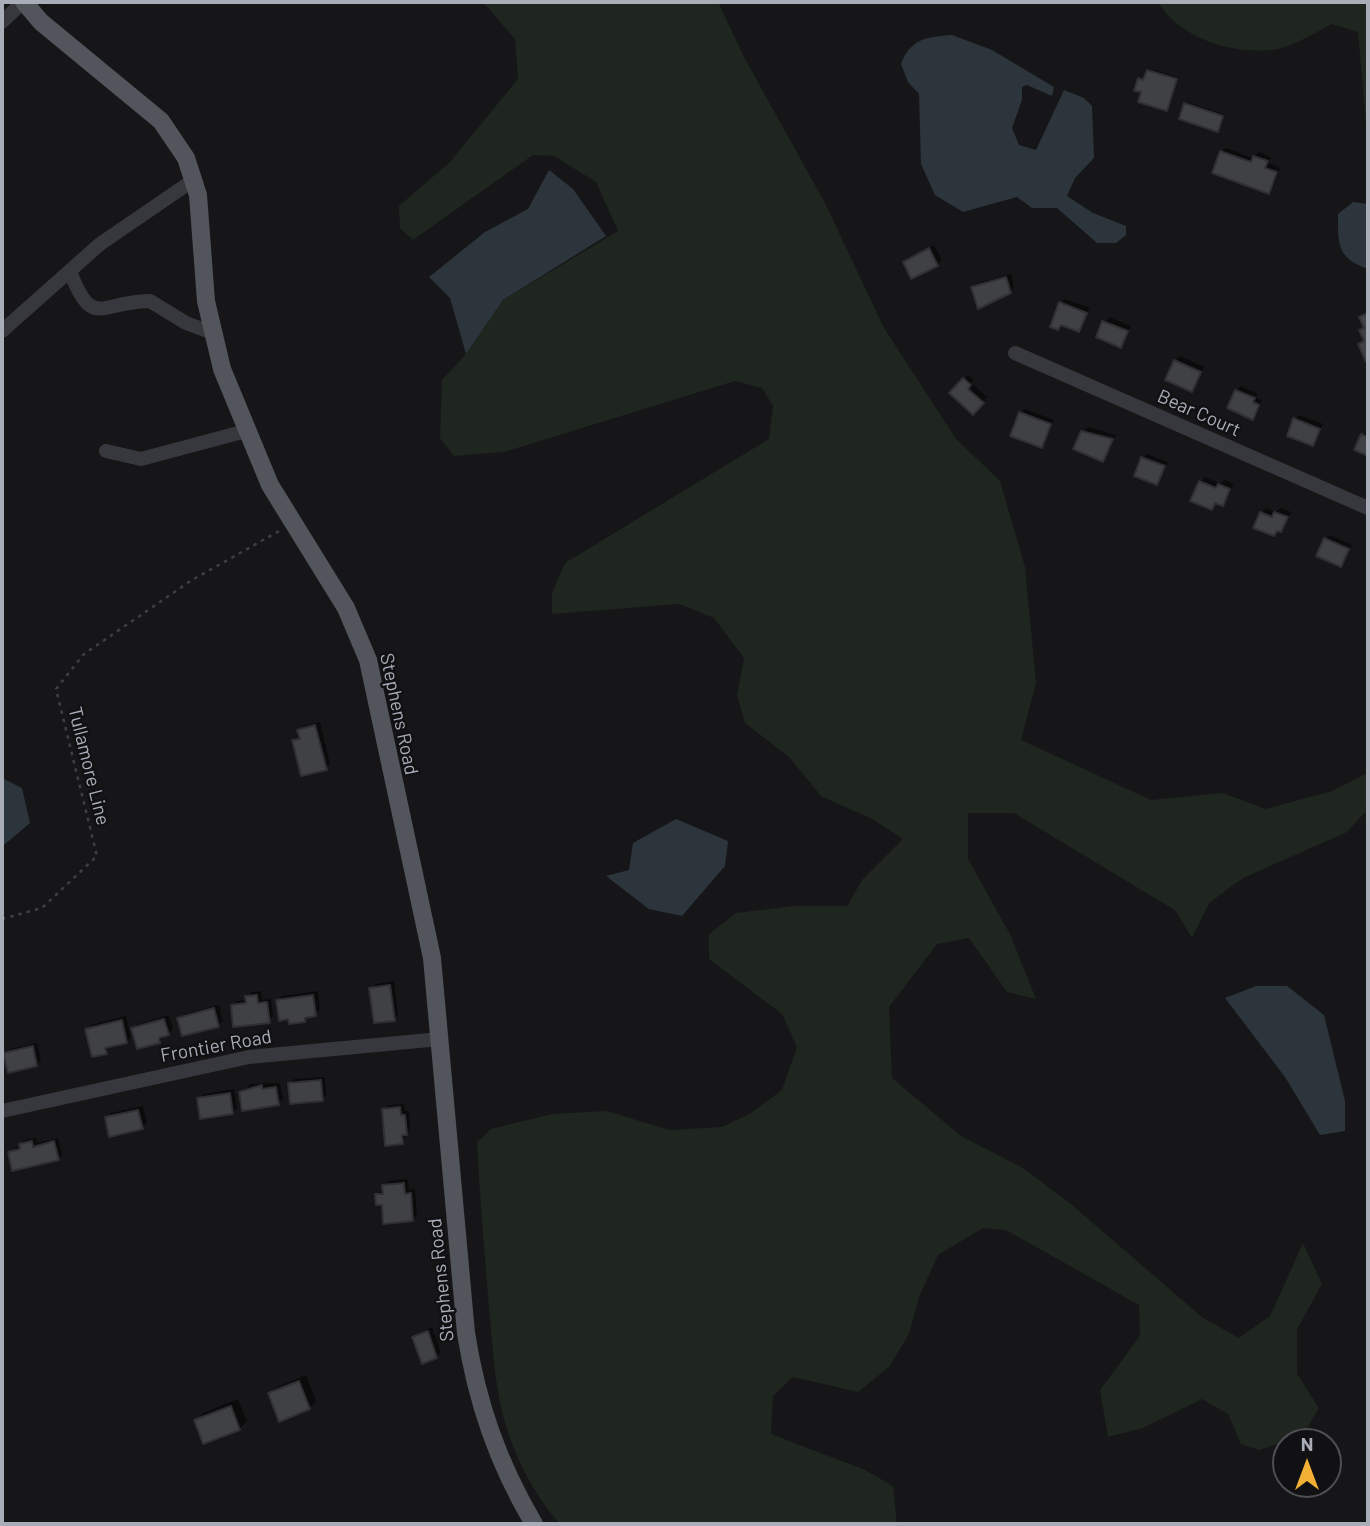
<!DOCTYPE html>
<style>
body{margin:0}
#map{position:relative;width:1370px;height:1526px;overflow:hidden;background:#161618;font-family:Barlow,sans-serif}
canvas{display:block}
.frame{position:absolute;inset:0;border:4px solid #a8adb8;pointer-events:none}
.north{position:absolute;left:1272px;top:1428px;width:70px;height:70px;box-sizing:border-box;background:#111113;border:2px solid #4d4f55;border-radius:50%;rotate:0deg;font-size:19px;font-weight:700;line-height:28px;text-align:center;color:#a8adb8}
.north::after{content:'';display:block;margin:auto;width:24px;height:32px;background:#f2b134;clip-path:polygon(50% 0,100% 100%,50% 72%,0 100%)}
</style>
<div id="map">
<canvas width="1370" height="1526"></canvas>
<div class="frame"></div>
<div class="north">N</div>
</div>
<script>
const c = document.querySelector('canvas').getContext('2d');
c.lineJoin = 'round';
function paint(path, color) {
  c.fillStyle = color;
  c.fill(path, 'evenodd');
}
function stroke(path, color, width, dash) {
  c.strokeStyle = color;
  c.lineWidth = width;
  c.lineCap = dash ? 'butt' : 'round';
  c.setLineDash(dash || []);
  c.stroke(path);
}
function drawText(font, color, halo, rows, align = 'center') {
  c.font = font + ' Barlow,sans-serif';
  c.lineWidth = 5;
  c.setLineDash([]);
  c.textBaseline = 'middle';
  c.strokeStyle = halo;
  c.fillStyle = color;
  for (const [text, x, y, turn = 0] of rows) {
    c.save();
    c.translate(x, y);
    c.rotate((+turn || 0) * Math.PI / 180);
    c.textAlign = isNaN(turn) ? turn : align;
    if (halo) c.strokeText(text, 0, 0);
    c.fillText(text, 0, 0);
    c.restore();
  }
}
paint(new Path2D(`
 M483,2H718L744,57L825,203L884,328L956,439L1000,481L1025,567L1036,683L1021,740L1151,800L1222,793L1266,809L1332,791L1368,773V809L1347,832L1243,878L1209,903L1192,938L1176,911L1014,813H968V859L1010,934L1036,999L1007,992L969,938L937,944L889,1007L892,1078L961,1136L1023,1168L1072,1205L1203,1318L1239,1338L1270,1316L1303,1243L1322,1284L1297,1329V1374L1319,1408L1303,1435L1259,1450L1241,1444L1228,1414L1202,1399L1143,1428L1108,1437L1100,1390L1140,1336L1139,1305L1006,1230L983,1228L938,1255L919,1297L909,1334L889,1367L858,1392L793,1377L773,1396L771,1434L865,1470L893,1486L897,1524H560C535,1497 512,1452 503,1415C495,1384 493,1351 490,1319C485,1260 480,1201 477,1142L491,1129L552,1114L607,1111L669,1130L722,1127L751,1113L782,1090L797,1047L782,1014L709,959V934L736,913L795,906H847L862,880L903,839L872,819L821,796L789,757L745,723L737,695L744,658L714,618L679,604L552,614V593L565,563L769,439L773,406L762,388L735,381L504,452L454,456L440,438L442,380L466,354L503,300L618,231L596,182L554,156L533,155L413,240L400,228L399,206L450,162L518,79L515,39Z
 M1158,2H1368V147L1358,32L1332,24C1316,32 1296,45 1278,49C1236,56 1179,39 1158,2Z`), '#1e261f');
paint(new Path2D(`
 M952,35L992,50L1054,87L1052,96L1027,85L1022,87V100L1012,128L1019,145L1036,150L1064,90L1084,98L1092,106L1094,158L1075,178L1067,196L1093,213L1126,226V235L1116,243H1097L1057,208H1032L1017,197L963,212L935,195L921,164L919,94L908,82L901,64C911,38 927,37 952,35Z
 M549,170L573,189L606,236L503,300L466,354L450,298L429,277L485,232L528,209Z
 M1353,202L1368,204V269C1337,258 1338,245 1338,214Z
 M2,778L22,788L30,823L4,845L2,844Z
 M676,819L728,841L725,866L682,916L649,909L606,876L629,870L633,843Z
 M1256,986H1287L1324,1015L1345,1101V1131L1320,1135L1285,1077L1225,998Z`), '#2c353c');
paint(new Path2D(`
 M1150,69L1177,77L1168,107L1139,79H1146Z
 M1187,102L1224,114L1219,129L1185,104Z
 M1226,148L1253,158L1259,152L1271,157L1269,163L1280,168L1273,187L1268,192L1221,152Z
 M934,245L942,260L937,264L905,262Z
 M1011,274L1014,287L1009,292L973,287L978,283Z
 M1065,299L1090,308L1078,330L1063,324L1058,328L1061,303Z
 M1109,317L1131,326L1121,346L1098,336Z
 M1180,356L1204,367L1192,390L1175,361Z
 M968,375L974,380L971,383L987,397L973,412L952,393Z
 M1241,386L1258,394L1256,398L1262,400L1252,418L1237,391Z
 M1025,409L1054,420L1042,446L1021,413Z
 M1299,415L1323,424L1313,444L1295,419Z
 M1088,427L1116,435L1103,460L1083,432Z
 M1367,430L1368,431V454L1356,449Z
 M1147,454L1168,462L1157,483L1143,458Z
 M1205,477L1221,484L1224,480L1234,484L1223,504L1217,502L1212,508L1200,482Z
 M1266,508L1276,512L1281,508L1291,512L1285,526L1274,534L1261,513Z
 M1330,535L1352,545L1340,565L1325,539Z
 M320,722L330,764L326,768L294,741L301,736L299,730L304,726Z
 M394,981L398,1015L394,1019L371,988L376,984Z
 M261,991L262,1000L271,998L273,1016L269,1021L233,1005L237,1001L247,1000L251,992Z
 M318,991L320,1010L304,1020L278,1001L282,996Z
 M219,1005L223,1021L218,1025L179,1018L184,1014Z
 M169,1015L173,1029L159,1042L133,1028L138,1024Z
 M126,1016L131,1037L126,1042L110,1045L106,1052L87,1029L91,1025Z
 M37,1043L41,1060L37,1065L5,1054L10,1049Z
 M325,1077L326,1095L322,1099L290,1084L294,1079Z
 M280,1083L283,1099L278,1103L241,1092L251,1084Z
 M234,1089L237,1108L232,1112L199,1099L204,1094Z
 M404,1104L405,1111H409L410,1129L402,1142L384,1110L388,1105Z
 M143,1106L147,1123L142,1127L107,1118L111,1113Z
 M36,1138L37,1143L58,1138L62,1154L58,1159L10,1153L25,1140Z
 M408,1179L409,1190L415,1189L417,1215L412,1220L383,1203L377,1195L384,1190L388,1181Z
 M432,1327L441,1352L436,1356L414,1337Z
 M306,1375L316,1401L309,1408L270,1394L277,1387Z
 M238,1399L247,1421L239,1429L196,1420L203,1413Z`), '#0007');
const building = new Path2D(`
 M1147,70L1177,79L1167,111L1138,102L1141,92L1134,91L1138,78L1143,80Z
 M1184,103L1223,116L1218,132L1179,119Z
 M1220,151L1251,162L1253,156L1268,161L1265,168L1277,172L1269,194L1212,173Z
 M929,248L938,266L911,279L903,262Z
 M1006,277L1011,293L978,309L971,287Z
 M1059,302L1087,313L1079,332L1061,325L1058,330L1050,327Z
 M1368,313V361L1366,362L1358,344L1364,341L1359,330L1364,328L1359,317Z
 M1102,321L1128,331L1121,348L1096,337Z
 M1174,360L1201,372L1192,392L1165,380Z
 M963,378L971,385L968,389L984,403L973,415L949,393Z
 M1235,390L1255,398L1253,402L1259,405L1253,420L1227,408Z
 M1019,412L1051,424L1042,448L1010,436Z
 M1293,418L1320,429L1313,446L1287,436Z
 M1081,431L1113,439L1103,462L1073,449Z
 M1361,434L1368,437V456L1354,450Z
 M1141,457L1165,466L1157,485L1134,476Z
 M1199,481L1216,488L1218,484L1230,489L1223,506L1215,503L1212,510L1190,501Z
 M1260,512L1272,517L1274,512L1288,517L1281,532L1277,531L1274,536L1253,528Z
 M1324,538L1349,549L1341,567L1316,556Z
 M315,725L327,770L301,776L292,740L300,739L297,730Z
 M390,985L395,1021L374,1023L369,988Z
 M257,995L258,1003L267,1002L270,1023L233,1027L231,1005L246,1003L245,996Z
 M313,995L316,1016L305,1018V1022L289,1024L288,1019L279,1021L276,1000Z
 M214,1008L219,1027L182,1036L177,1018Z
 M164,1019L169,1035L159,1038L160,1043L137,1049L131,1028Z
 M122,1020L127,1043L105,1048L107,1054L92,1057L85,1029Z
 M33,1046L37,1066L8,1073L3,1053Z
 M321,1080L323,1101L290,1104L288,1083Z
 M262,1085V1089L276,1087L279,1105L242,1111L239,1092Z
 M230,1093L233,1114L200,1119L197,1098Z
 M400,1107L401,1115H405L407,1135H402L403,1144L385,1146L382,1109Z
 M138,1110L143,1129L109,1137L105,1117Z
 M32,1141L33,1147L54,1141L59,1160L12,1171L8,1152L20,1149L19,1144Z
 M404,1183L405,1194L411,1193L413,1221L383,1224L382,1205H376L375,1194H383L382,1185Z
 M428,1331L437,1358L422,1364L412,1337Z
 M299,1381L310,1409L279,1422L268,1393Z
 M231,1406L240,1430L203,1444L194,1420Z`);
paint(building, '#404145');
stroke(building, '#303034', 2);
stroke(new Path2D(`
 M2,919L42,908L97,856L56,689L84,654L192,580L281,530`), '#3d3f44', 2.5, [3.5, 5]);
stroke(new Path2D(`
 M2,22L23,2
 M70,271C92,331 102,301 150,301L186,323L213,333
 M2,331L100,244L195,179
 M1015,353L1368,508
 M106,451L141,459L246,431
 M2,1111L249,1057L440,1039`), '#37383d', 14);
stroke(new Path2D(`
 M24,2L41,22L161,121L186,158L198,195L206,301L222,369L270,485L346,608L368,660L432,958L466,1333C477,1403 498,1463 534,1524`), '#53555c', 18);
drawText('19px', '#a8adb8', '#111113', [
 ["Bear Court",1199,413,24],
 ["Stephens Road",399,714,78],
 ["Tullamore Line",89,766,76],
 ["Frontier Road",216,1046,-10],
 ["Stephens Road",441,1280,-96]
]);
</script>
